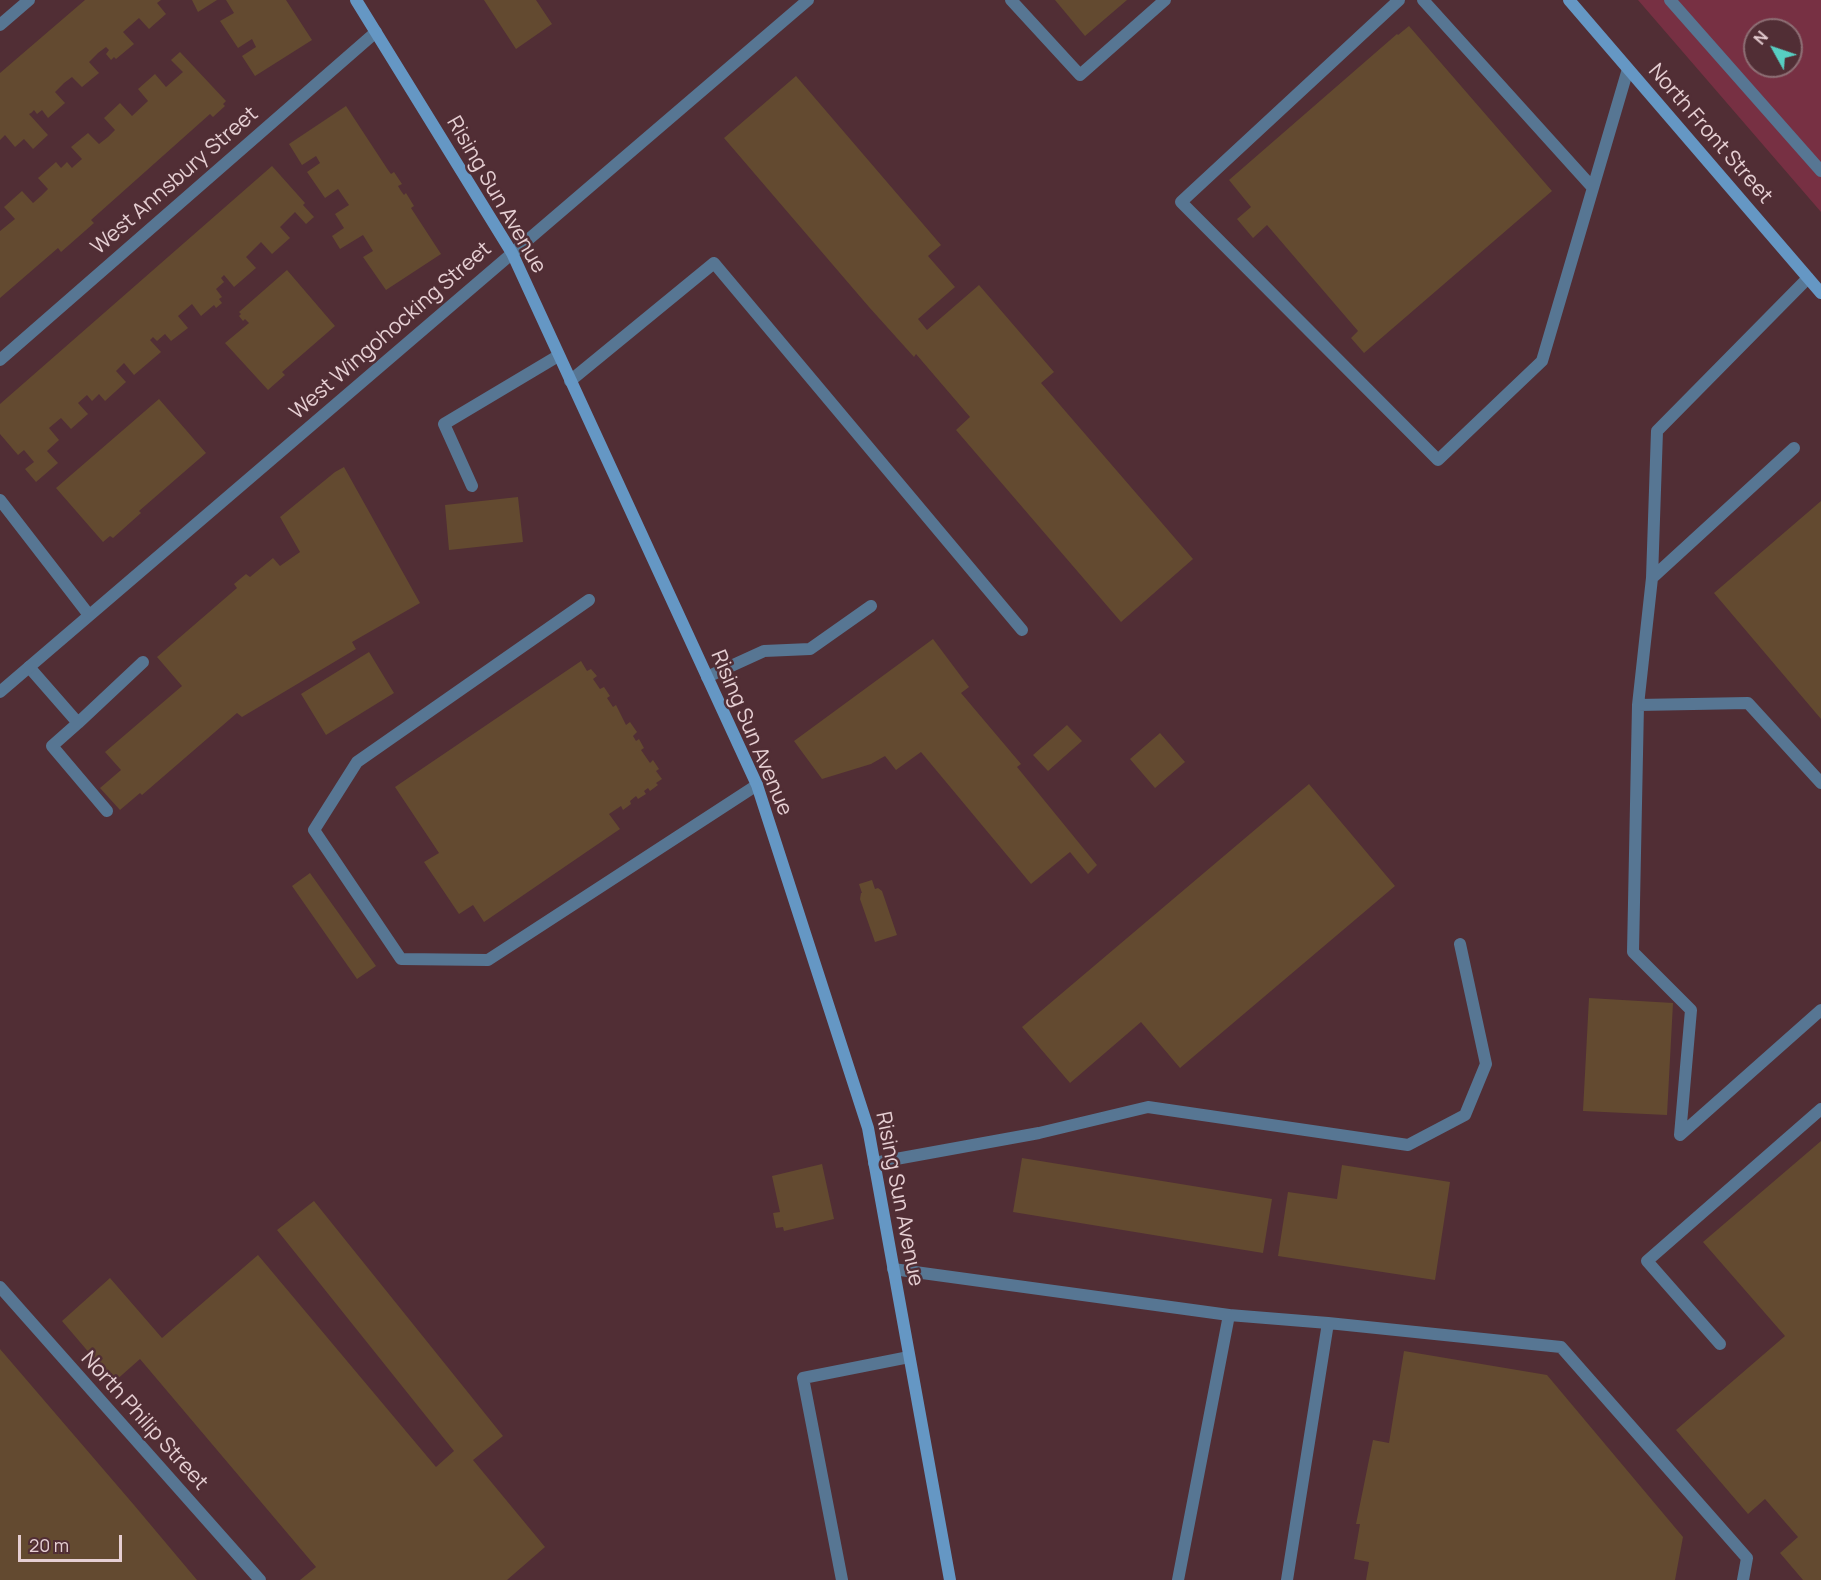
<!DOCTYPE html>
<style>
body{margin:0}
#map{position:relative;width:1821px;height:1580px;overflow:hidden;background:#512e35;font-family:Manrope,sans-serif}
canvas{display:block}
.north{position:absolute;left:1743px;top:18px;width:60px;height:60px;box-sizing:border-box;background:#512e35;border:2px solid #8d6e74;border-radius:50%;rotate:310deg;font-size:16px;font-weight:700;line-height:24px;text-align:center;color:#e6cfd3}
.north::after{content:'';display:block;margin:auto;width:21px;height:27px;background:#57cec2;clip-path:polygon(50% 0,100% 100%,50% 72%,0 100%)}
.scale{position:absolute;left:18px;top:1535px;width:104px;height:27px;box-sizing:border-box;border:3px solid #e6cfd3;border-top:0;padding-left:8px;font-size:18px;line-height:21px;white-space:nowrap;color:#e6cfd3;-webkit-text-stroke:4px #512e35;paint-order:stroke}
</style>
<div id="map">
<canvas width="1821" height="1580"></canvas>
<div class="north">N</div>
<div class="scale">20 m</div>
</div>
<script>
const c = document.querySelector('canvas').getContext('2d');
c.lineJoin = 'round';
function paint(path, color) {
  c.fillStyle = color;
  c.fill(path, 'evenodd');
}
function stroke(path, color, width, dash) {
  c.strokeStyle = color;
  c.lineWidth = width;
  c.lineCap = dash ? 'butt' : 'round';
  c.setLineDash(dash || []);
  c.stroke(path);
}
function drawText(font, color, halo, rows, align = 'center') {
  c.font = font + ' Manrope,sans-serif';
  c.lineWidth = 5;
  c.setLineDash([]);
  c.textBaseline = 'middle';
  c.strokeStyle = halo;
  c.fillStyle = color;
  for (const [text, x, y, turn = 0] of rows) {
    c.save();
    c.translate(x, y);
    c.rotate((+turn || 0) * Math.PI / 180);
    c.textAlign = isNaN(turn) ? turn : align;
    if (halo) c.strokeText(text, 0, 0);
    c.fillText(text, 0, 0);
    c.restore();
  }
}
paint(new Path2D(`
 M1638,0H1821V212ZM1755,30H1791V66H1755Z`), '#773043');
paint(new Path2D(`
 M85,0H161L157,3L166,14L149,29L139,18L123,32L134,44L116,59L114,57L111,60L106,54L109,50L106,47L98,53L89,62L99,73L82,87L72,77L64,83L55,92L65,103L48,118L42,110L37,114L34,110L31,113L29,114L48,135L33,149L24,139L15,147L5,135L0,140V73Z
 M192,0H217L198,12Z
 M226,0H286L312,40L255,76L242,56L256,47L252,39L238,48L220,21L234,13Z
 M484,0H536L552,24L516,49Z
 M1055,0H1127L1085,36Z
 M1409,26L1552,191L1364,353L1351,338L1358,331L1267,225L1253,238L1237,219L1251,207L1229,180L1397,34L1398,35Z
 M180,52L226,101L223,104L225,106L213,117L210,114L91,220L94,223L61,252L58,248L0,298V231L15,219L4,207L22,191L33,203L41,196L48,189L38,178L56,162L61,168L67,162L72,168L74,166L82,159L71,147L88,133L99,144L108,137L115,130L104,118L120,103L132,116L148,101L138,89L155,74L166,87L183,72L171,60Z
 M796,76L941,245L928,256L955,287L918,319L927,330L979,285L1054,372L1041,383L1193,559L1121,622L956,430L970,417L916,354L914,357L869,307L724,138Z
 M346,106L388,170L391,174L394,172L402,184L398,186L401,191L404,195L406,193L414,206L411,208L441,254L386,290L363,257L373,251L363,235L340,249L332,236L344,228L335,214L349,205L338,189L325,198L307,172L320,163L316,156L302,165L289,144Z
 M272,166L305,203L303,205L314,217L306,224L295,212L280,227L290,238L272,254L261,242L246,257L256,268L234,287L224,275L221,278L224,282L216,289L222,297L219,299L222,303L216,308L214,305L201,316L192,304L178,316L188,328L171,341L165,334L157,341L153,337L150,340L161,352L134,375L124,363L116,371L126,382L105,401L99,394L92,401L87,395L78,403L88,414L80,421L71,429L61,418L49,428L59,440L47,451L58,463L36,482L25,469L34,462L24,450L18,455L0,434V404Z
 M287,270L335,326L282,372L285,375L268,390L225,343L249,323L245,319L243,321L239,316L241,314L239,312Z
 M159,399L206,453L139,511L141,513L113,538L110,536L103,542L56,488Z
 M344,467L420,603L352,642L356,649L242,717L237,713L142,795L140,793L120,810L100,788L121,770L105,752L182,686L157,657L237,588L234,584L246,574L250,577L273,558L280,566L300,552L280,517L335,472Z
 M518,497L523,542L449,550L445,505Z
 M1821,501V719L1714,593Z
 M933,639L969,687L961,693L1021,764L1017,767L1097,865L1088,874L1070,852L1031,884L921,752L896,770L885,756L871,764L822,779L794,741Z
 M369,652L394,693L326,735L301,694Z
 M581,661L587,671L591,669L597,676L593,679L600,689L604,687L610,696L607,698L613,707L616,705L626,725L630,722L637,732L633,736L636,741L639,739L644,748L641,750L650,763L653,760L659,769L656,771L662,779L656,783L658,785L650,791L648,788L644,791L646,794L638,799L636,796L630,801L631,804L623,810L621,806L609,814L620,829L484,922L473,905L459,914L424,862L439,853L395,787Z
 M1067,725L1082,741L1048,771L1033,755Z
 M1160,733L1185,762L1155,788L1130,759Z
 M1309,784L1395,886L1180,1068L1141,1022L1070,1083L1022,1027Z
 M310,873L376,966L357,979L292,886Z
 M872,880L875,889L878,888L882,891L897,935L875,942L860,899L861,893H862L859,884Z
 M1589,998L1673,1003L1667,1115L1583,1111Z
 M1821,1141V1580H1803L1780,1553L1798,1537L1765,1499L1748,1514L1676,1430L1785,1336L1703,1242Z
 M1022,1158L1272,1199L1263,1253L1013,1212Z
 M822,1164L834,1219L784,1231L783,1227L776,1228L773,1213L780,1212L772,1176Z
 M1342,1165L1450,1182L1435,1280L1278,1256L1288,1192L1337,1199Z
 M314,1201L503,1436L473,1460L545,1547L507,1580H300L316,1567L140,1359L114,1382L62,1321L110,1278L162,1338L258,1255L436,1467L454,1451L277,1230Z
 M0,1349L134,1505L197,1580H0Z
 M1404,1351L1547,1375L1683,1537L1675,1580H1366L1369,1562L1354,1559L1360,1524H1356L1373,1440L1389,1443Z`), '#634a30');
stroke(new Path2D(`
 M1011,0L1080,75L1165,0
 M1399,0L1181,202L1438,460L1542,361L1628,69
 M1423,0L1593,188
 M1670,0L1821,171
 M1808,278L1657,431L1652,578L1638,705L1633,952L1691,1010L1680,1135L1821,1010
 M570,381L714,263L1022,630
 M472,486L444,424L558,356
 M1652,578L1794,448
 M589,600L357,762L314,830L401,959L488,960L757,785
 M29,667L78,723L143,662
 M707,677L764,651L810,649L871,606
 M1638,705L1748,703L1821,783
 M78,723L52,746L107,811
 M874,1163L1039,1133L1148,1107L1408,1145L1465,1115L1486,1064L1460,944
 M893,1269L1229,1315L1328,1323L1287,1580
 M0,1287L260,1580
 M1328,1323L1561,1347L1747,1558L1743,1580
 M1720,1344L1647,1261L1821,1109
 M842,1580L803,1378L909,1357
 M1178,1580L1229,1315`), '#577693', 12);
stroke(new Path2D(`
 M0,25L29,0
 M0,360L376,32
 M0,500L89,615
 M0,692L808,0`), '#577693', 12);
stroke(new Path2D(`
 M356,0L512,253L757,785L868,1128L950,1580
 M1569,0L1821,293`), '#6597c4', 12);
drawText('21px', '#e6cfd3', '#512e35', [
 ["North Front Street",1710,134,49],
 ["West Annsbury Street",175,181,-41],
 ["Rising Sun Avenue",496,195,60],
 ["West Wingohocking Street",391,331,-41],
 ["Rising Sun Avenue",751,733,67],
 ["Rising Sun Avenue",899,1199,79],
 ["North Philip Street",144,1421,48]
]);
</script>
